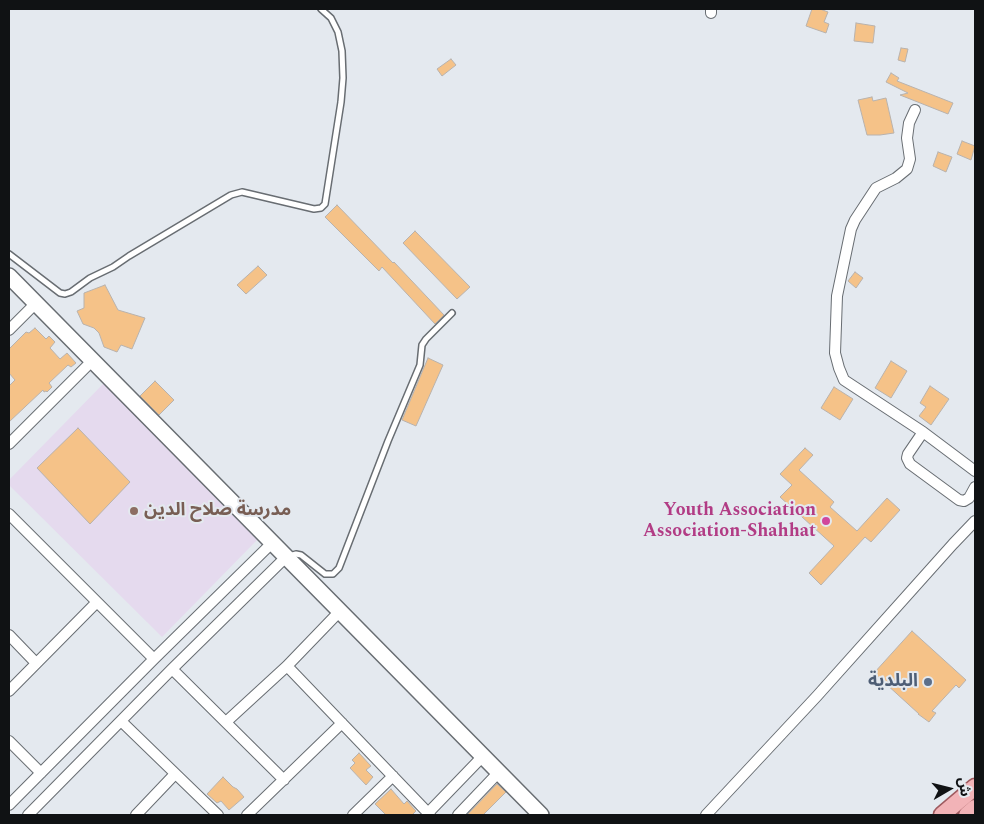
<!DOCTYPE html>
<html>
<head>
<meta charset="utf-8">
<style>
	body { margin:0 }
	#map { position:relative; width:984px; height:824px; overflow:hidden; background:#e4e9ef; font-family:Spectral,"Noto Sans Arabic",serif }
	canvas { display:block }
	.frame { position:absolute; inset:0; border:10px solid #101214; pointer-events:none }
	.north { position:absolute; left:924px; top:764px; width:50px; height:50px; -webkit-text-stroke:4px #e4e9ef; paint-order:stroke; rotate:82deg; font-size:14px; font-weight:700; line-height:20px; text-align:center; color:#101214 }
	.north::after { content:''; display:block; margin:auto; width:18px; height:22px; background:#101214; clip-path:polygon(50% 0,100% 100%,50% 72%,0 100%) }
</style>
</head>
<body>
<div id="map">
<canvas width="984" height="824"></canvas>
<div class="frame"></div>
<div class="north">ش</div>
</div>
<script>
const ctx = document.querySelector('canvas').getContext('2d');
ctx.lineJoin = 'round';
function paint(path, color) { ctx.fillStyle = color; ctx.fill(path, 'evenodd'); }
const toPath = rows => new Path2D(rows.map(r => 'M' + r).join(''));
function stroke(path, color, width, dash) { ctx.strokeStyle = color; ctx.lineWidth = width; ctx.lineCap = dash ? 'butt' : 'round'; ctx.setLineDash(dash || []); ctx.stroke(path); }
function write(font, color, halo, rows, align = 'center') {
  ctx.font = font + ' Spectral,"Noto Sans Arabic",serif'; ctx.lineWidth = 4; ctx.setLineDash([]); ctx.textBaseline = 'middle'; ctx.strokeStyle = halo; ctx.fillStyle = color; for (const [text, x, y, turn = 0] of rows) {
    ctx.save(); ctx.translate(x, y); ctx.rotate((+turn || 0) * Math.PI / 180); ctx.textAlign = isNaN(turn) ? turn : align; if (halo) ctx.strokeText(text, 0, 0); ctx.fillText(text, 0, 0); ctx.restore();
  }
}
paint(toPath([
	[104,383,259,538,162,637,9,485,9,480]
]), '#e5daee');
const building = toPath([
	[812,9,820,9,828,12,824,22,829,24,826,33,806,26,812,9],
	[856,23,875,26,873,43,854,41,856,23],
	[901,48,908,49,905,62,898,60,901,48],
	[451,59,456,65,442,76,437,69,451,59],
	[891,73,899,78,897,81,953,103,948,114,900,95,908,93,886,82,891,73],
	[872,97,873,101,886,98,894,133,880,135,867,135,858,100,872,97],
	[962,141,975,146,971,160,957,154,962,141],
	[938,152,952,157,946,172,933,166,938,152],
	[337,205,393,263,394,262,444,315,435,324,382,267,379,271,325,217,337,205],
	[415,231,470,287,457,299,403,243,415,231],
	[258,266,267,275,246,294,237,285,258,266],
	[855,272,863,278,856,288,848,281,855,272],
	[105,285,118,310,145,318,132,349,121,345,117,352,104,347,99,333,94,328,83,324,77,311,84,308,84,293,105,285],
	[35,328,46,339,49,336,55,342,50,348,60,359,67,353,76,363,71,367,68,365,49,383,52,387,47,392,46,391,44,392,43,390,9,422,9,386,15,380,9,373,9,349,26,332,29,333,35,328],
	[428,358,443,365,416,426,402,420,428,358],
	[891,361,907,371,891,398,875,388,891,361],
	[155,381,174,400,159,415,140,396,155,381],
	[930,386,949,399,931,425,919,416,926,407,920,403,930,386],
	[834,387,853,399,840,420,821,408,834,387],
	[78,428,130,482,90,524,37,468,78,428],
	[805,448,813,455,799,470,834,502,830,507,857,531,887,498,900,510,871,542,865,537,821,585,809,573,834,546,780,497,792,485,780,474,805,448],
	[912,631,966,680,959,688,956,685,932,711,936,713,929,722,918,714,919,714,874,673,912,631],
	[359,753,371,766,366,770,373,777,366,785,350,768,355,763,352,760,359,753],
	[223,777,233,787,237,789,244,797,229,810,221,801,217,803,207,794,223,777],
	[497,784,506,792,483,815,467,815,497,784],
	[391,789,404,804,407,801,416,811,412,815,386,815,375,804,391,789]
]);
paint(building, '#f5c288');
stroke(building, '#b8b2ad', 1);
const lane = toPath([
	[9,254,60,293,65,294,71,292,90,278,113,267,129,256,231,195,242,192,314,209,321,208,325,204,341,102,343,78,342,51,338,32,331,18,321,9],
	[289,556,296,554,301,555,325,574,333,574,339,568,388,441,420,365,422,345,426,339,452,313]
]);
const street = toPath([
	[711,9,711,13],
	[915,110,909,123,907,138,910,159,907,169,896,178,876,188,855,220,851,229,837,296,835,353,839,368,844,380,923,432,975,471],
	[9,330,36,303],
	[923,432,908,454,907,458,910,464,959,500,964,501,969,498,975,487],
	[9,444,92,361],
	[9,514,154,659],
	[9,635,36,663],
	[287,666,430,815],
	[172,669,284,780],
	[9,691,97,602],
	[121,721,218,815],
	[226,722,287,666,340,611],
	[9,741,41,773],
	[9,805,154,659,272,543],
	[428,813,483,756],
	[28,815,172,669,286,557],
	[136,815,175,774],
	[247,815,342,723],
	[353,815,393,776],
	[458,815,499,772],
	[706,815,817,696,953,544,975,521]
]);
const secondary = toPath([
	[9,276,541,815]
]);
const primary = toPath([
	[942,815,975,787],
	[967,815,975,808]
]);
stroke(lane, '#686d72', 8);
stroke(street, '#686d72', 12);
stroke(secondary, '#686d72', 18);
stroke(primary, '#9e5a5f', 19);
stroke(lane, '#fff', 5);
stroke(street, '#fff', 10);
stroke(secondary, '#fff', 15);
stroke(primary, '#f2b3b7', 16);
for (const [x, y, r, color] of [
	[134,511,5,"#8d6e63"],
	[826,521,5,"#d1479c"],
	[928,682,5,"#5c6f8a"]
]) { const dot = new Path2D(); dot.arc(x, y, r, 0, 2 * Math.PI); ctx.fillStyle = color; ctx.fill(dot); stroke(dot, '#e4e9ef', 2); }
write('bold 18px', '#785e54', '#e4e9ef', [
	["مدرسة صلاح الدين",144,511]
], 'left');
write('bold 18px', '#b23c85', '#e4e9ef', [
	["Youth Association",816,511],
	["Association-Shahhat",816,532]
], 'right');
write('bold 18px', '#4e5e75', '#e4e9ef', [
	["البلدية",918,682]
], 'right');
</script>
</body>
</html>
